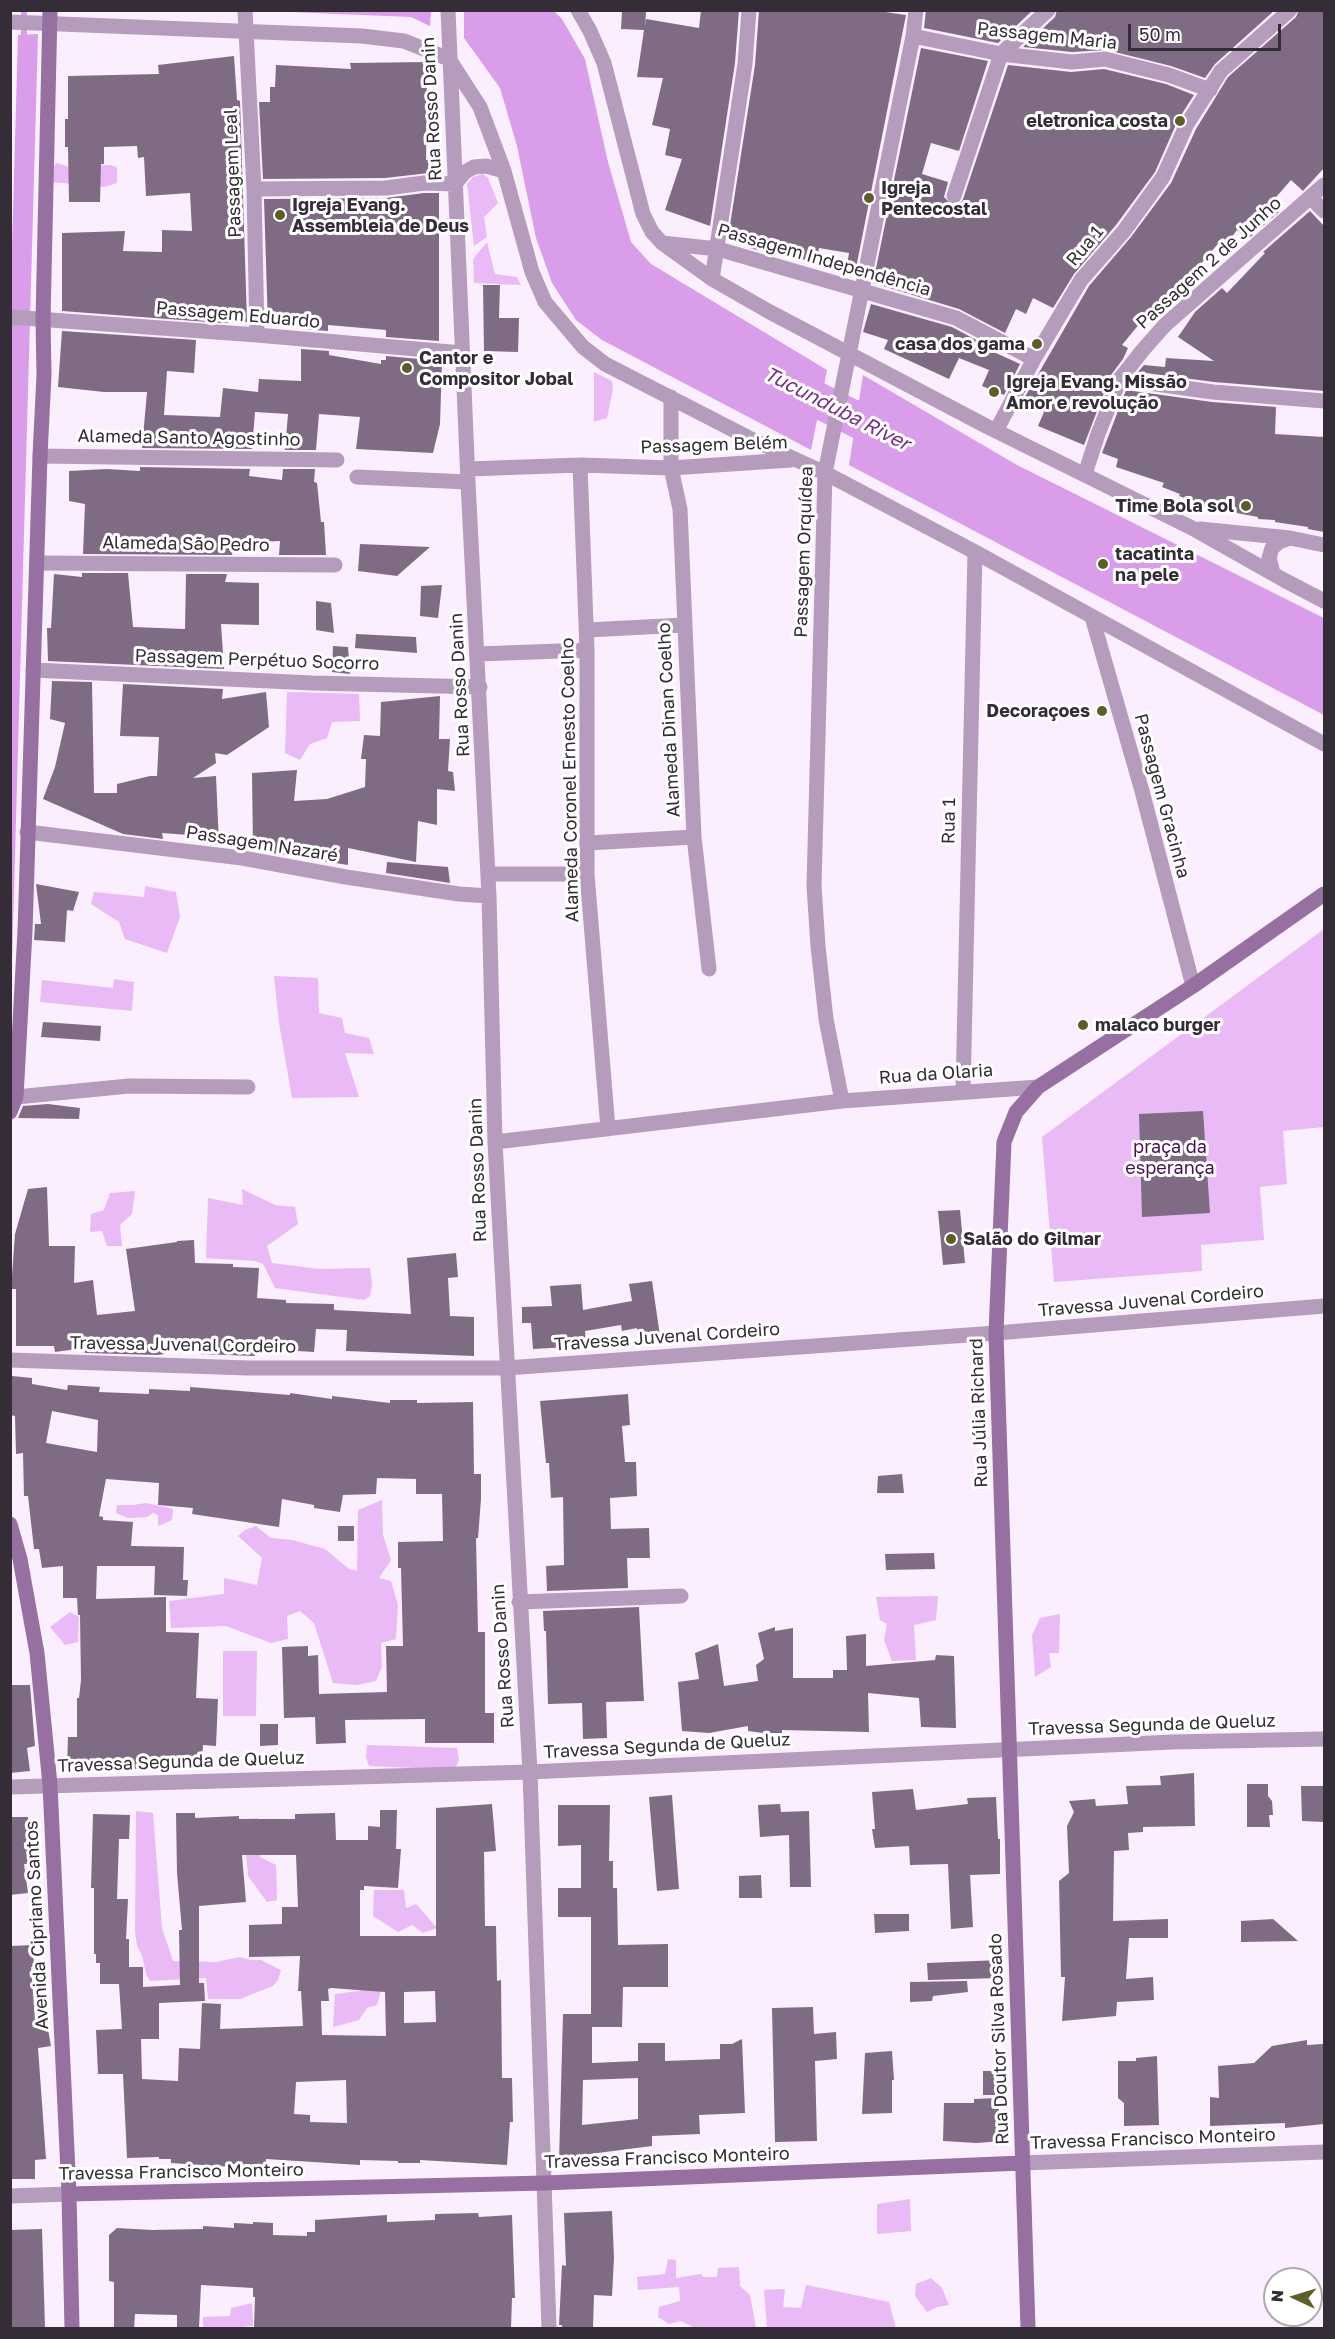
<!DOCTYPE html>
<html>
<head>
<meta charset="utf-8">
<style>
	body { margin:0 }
	#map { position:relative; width:1335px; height:2339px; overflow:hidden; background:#fbeefe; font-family:"Golos Text",sans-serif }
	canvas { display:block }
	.frame { position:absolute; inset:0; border:12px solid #342c37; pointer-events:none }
	.north { position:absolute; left:1263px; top:2267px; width:60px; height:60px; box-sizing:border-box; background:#fff; border:2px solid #aeabaf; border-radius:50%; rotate:274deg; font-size:16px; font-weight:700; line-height:24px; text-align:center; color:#342c37 }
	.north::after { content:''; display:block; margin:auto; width:21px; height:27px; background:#5d5d2a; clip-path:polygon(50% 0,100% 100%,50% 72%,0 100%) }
	.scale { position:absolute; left:1128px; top:24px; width:153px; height:27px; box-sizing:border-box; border:3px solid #342c37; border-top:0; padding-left:8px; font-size:18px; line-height:21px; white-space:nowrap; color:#342c37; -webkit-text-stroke:4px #fff; paint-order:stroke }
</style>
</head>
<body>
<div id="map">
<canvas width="1335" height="2339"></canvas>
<div class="frame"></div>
<div class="north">N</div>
<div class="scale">50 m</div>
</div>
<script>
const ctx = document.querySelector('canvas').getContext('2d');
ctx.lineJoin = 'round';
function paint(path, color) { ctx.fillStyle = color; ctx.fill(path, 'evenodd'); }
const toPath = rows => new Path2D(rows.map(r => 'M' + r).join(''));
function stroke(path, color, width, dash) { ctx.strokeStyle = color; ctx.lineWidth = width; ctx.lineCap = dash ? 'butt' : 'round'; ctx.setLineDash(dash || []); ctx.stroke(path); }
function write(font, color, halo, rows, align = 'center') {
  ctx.font = font + ' "Golos Text",sans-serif'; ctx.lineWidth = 6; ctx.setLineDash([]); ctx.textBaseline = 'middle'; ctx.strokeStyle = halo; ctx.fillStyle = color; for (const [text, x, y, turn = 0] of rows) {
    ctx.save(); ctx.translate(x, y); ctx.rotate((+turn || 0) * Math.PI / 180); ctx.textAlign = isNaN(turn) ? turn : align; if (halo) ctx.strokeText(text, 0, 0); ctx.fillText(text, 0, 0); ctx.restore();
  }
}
paint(toPath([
	[56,163,70,167,110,165,117,167,117,183,104,187,52,182,52,171],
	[483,174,488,178,498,203,484,217,487,237,474,246,467,184,473,177],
	[487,242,495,274,517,277,521,285,474,283,473,259],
	[594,372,612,381,613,389,607,418,594,422],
	[287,692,359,694,360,721,332,722,327,738,310,744,300,760,285,753],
	[145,886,176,892,180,917,167,953,125,939,119,922,91,904,94,892,144,897],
	[1324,929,1324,1127,1283,1131,1287,1184,1260,1187,1264,1240,1201,1245,1202,1271,1054,1282,1042,1137],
	[274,976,318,978,319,1013,342,1018,345,1033,369,1038,374,1054,345,1053,359,1097,292,1098,279,1023],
	[114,979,134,982,132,1011,40,1002,42,980,113,988],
	[242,1189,275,1205,295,1207,298,1224,267,1246,272,1263,319,1269,370,1268,372,1284,370,1296,364,1300,275,1288,263,1264,255,1261,206,1258,208,1198,243,1205],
	[135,1191,132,1214,120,1225,122,1246,107,1246,102,1231,90,1232,91,1214,104,1210,110,1193],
	[382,1500,383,1535,391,1560,379,1578,391,1581,398,1605,396,1639,381,1643,382,1667,376,1681,357,1685,333,1683,314,1623,300,1611,287,1616,288,1639,271,1643,226,1626,171,1628,169,1601,224,1594,224,1578,257,1585,262,1558,238,1536,245,1530,256,1526,271,1538,292,1540,325,1549,349,1569,357,1571,358,1510],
	[146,1503,173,1509,172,1520,158,1526,158,1515,153,1513,147,1517,128,1518,116,1513,117,1505,133,1505],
	[938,1596,936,1620,914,1625,916,1660,892,1661,884,1640,887,1624,880,1620,876,1597],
	[70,1612,79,1617,78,1642,65,1645,50,1627],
	[1060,1614,1059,1653,1049,1653,1051,1667,1035,1677,1032,1635,1040,1618],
	[223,1651,257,1651,256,1716,223,1716],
	[367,1745,457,1748,459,1760,455,1770,369,1766,366,1757],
	[136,1811,153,1813,162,1928,173,1961,216,1962,240,1957,250,1960,261,1960,281,1970,278,1980,273,1986,240,1999,208,1999,206,1978,150,1981,146,1974,142,1955,137,1946,135,1932],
	[258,1818,260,1857,276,1865,277,1900,267,1902,248,1876,243,1819],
	[374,1890,404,1890,406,1908,416,1904,437,1928,423,1933,412,1925,398,1932,373,1916],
	[361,1981,382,1987,377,2005,367,2008,359,2020,333,2027,335,1994,359,1991],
	[910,2199,911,2231,877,2234,877,2204],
	[668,2259,676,2260,676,2278,701,2274,703,2277,717,2277,718,2268,739,2267,740,2286,750,2295,756,2328,695,2328,681,2321,669,2324,658,2317,659,2307,680,2301,679,2287,638,2290,637,2277,665,2274],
	[931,2278,942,2288,949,2305,937,2307,927,2312,915,2296,916,2284],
	[806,2285,889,2302,896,2328,767,2328,764,2290,785,2289,783,2307,801,2308],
	[252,2303,253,2326,227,2328,203,2328,203,2317,230,2316,231,2308]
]), '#e9baf6');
paint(toPath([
	[266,11,431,11,430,26,411,17],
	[464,11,554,11,562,19,585,59,608,162,631,242,651,264,827,370,811,450,602,340,576,320,552,283,536,238,517,146,500,88,464,38],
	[38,34,11,998,11,282,18,35],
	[863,375,1017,465,1324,618,1324,715,849,465]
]), '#da9dea');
stroke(toPath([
	[24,10,24,43]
]), '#da9dea', 6);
stroke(toPath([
	[776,379,901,442]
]), '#da9dea', 36);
paint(toPath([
	[701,10,739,10,735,63,710,226,665,210,682,159,665,155,670,129,652,125,663,78,637,77,644,30,621,29,622,11,646,12,645,28,646,19,699,28],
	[759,10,872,10,906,15,855,273,846,271,849,253,819,248,816,262,757,250,749,248,750,242,728,238,755,65],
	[926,10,1033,10,998,43,924,28],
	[1057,10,1275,10,1215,64,1205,78,1171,66,1107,50,1072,52,1023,47,1055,17],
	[1299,10,1324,10,1324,168,1303,191,1291,180,1270,204,1279,212,1248,239,1237,230,1228,242,1223,238,1161,310,1159,309,1149,320,1145,317,1122,345,1128,348,1123,359,1111,375,1084,445,1038,426,1044,412,1022,402,1089,286,1131,237,1171,183,1196,129,1228,77,1296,17],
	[921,48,988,61,959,151,931,143,922,174,948,182,944,197,952,205,960,204,963,199,1008,65,1071,72,1104,69,1166,84,1194,95,1178,120,1155,172,1116,225,1074,274,1053,308,1033,298,1026,314,1016,309,1005,333,959,309,873,283],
	[234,56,237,100,240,101,247,322,221,323,62,311,62,233,125,231,123,251,162,252,162,230,192,231,190,193,146,196,144,157,138,158,137,146,104,147,104,164,101,164,100,202,69,202,68,147,65,147,65,119,68,119,68,76,159,74,158,65],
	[427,62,426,160,429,160,429,173,385,178,263,179,259,102,270,102,270,87,275,87,276,65,351,69,350,63],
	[424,193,439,193,439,341,386,337,386,330,328,325,328,331,301,329,301,326,268,326,264,199,386,198],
	[1310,211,1324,226,1324,391,1214,382,1138,372,1144,365,1165,367,1166,358,1214,361,1178,337,1195,312,1222,288,1227,293,1265,253,1263,252],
	[483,285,500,285,499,318,519,318,518,352,484,351],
	[871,304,952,327,997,351,996,353,1020,364,1004,395,982,386,989,370,959,358,949,379,884,349,888,340,863,332],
	[62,331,196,340,194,373,167,371,164,415,220,417,223,388,258,392,259,379,301,381,301,349,329,351,329,355,381,364,381,360,386,360,386,356,442,361,440,424,433,453,356,449,360,417,319,414,316,450,285,450,288,414,255,412,252,449,142,448,147,392,104,392,58,387],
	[1126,390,1212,402,1276,407,1275,434,1324,437,1324,532,1308,529,1308,527,1275,522,1275,520,1258,519,1258,517,1194,505,1196,502,1179,496,1180,494,1162,487,1164,483,1116,467,1118,459,1102,453],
	[140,467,250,469,249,476,282,480,283,469,315,469,314,482,317,483,321,522,324,522,326,555,279,555,280,541,235,543,232,555,83,554,85,504,69,501,69,471,107,469,140,471],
	[360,544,430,547,397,576,358,571],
	[82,573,128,573,133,627,185,629,186,574,227,574,225,582,259,583,259,625,221,624,224,669,48,661,47,628,51,628,54,574,82,577],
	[442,585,438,618,420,616,421,586],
	[316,601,331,603,334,633,316,630],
	[356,634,416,637,417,653,355,648],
	[333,646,348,647,350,674,332,672],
	[52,681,92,682,94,793,117,793,117,784,150,776,157,776,159,737,120,736,123,684,223,689,222,699,266,692,269,727,227,755,215,753,216,763,193,778,216,776,219,845,202,843,202,836,162,833,163,839,123,834,43,799,55,767,65,723,50,719],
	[440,696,439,739,450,739,448,771,453,772,455,791,437,789,437,825,418,821,416,862,348,848,348,865,253,850,252,773,297,770,294,801,327,799,365,787,366,759,361,759,364,735,380,736,381,702],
	[387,862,448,867,450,883,386,873],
	[36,884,79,892,73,911,67,910,65,942,34,940,35,924,41,924],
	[43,1022,101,1026,100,1041,41,1037],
	[48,1104,80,1108,79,1119,18,1118,23,1106],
	[1203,1111,1210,1213,1142,1217,1139,1114],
	[47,1187,49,1246,75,1246,74,1283,93,1280,97,1315,135,1311,126,1249,177,1242,177,1241,194,1240,195,1263,233,1264,233,1267,259,1268,257,1298,286,1300,286,1303,334,1304,334,1310,411,1314,407,1258,456,1253,458,1277,448,1278,450,1316,474,1317,474,1356,346,1351,347,1330,316,1329,314,1352,282,1350,282,1353,255,1351,255,1356,199,1354,200,1347,163,1349,164,1354,158,1355,85,1353,84,1348,55,1352,54,1346,16,1346,16,1289,11,1289,15,1234,28,1189],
	[960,1210,965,1263,943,1265,938,1211],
	[652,1281,660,1336,639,1339,637,1328,622,1331,621,1325,585,1331,586,1346,533,1349,531,1323,522,1323,522,1307,552,1306,550,1286,581,1284,583,1310,632,1301,629,1284],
	[12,1376,32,1378,32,1384,67,1390,68,1385,100,1387,99,1392,149,1394,149,1389,190,1391,190,1387,290,1395,290,1393,332,1399,332,1396,390,1403,390,1400,417,1400,417,1403,473,1402,474,1474,481,1474,481,1499,478,1538,476,1538,478,1632,485,1632,485,1713,494,1713,494,1743,425,1743,425,1719,345,1720,346,1743,316,1744,315,1717,284,1718,282,1647,308,1646,308,1656,318,1655,319,1694,387,1692,386,1646,403,1646,401,1568,398,1568,398,1542,443,1541,442,1494,416,1494,416,1479,377,1478,376,1494,343,1495,340,1512,314,1508,314,1505,282,1499,279,1527,192,1514,193,1508,158,1505,159,1483,106,1479,99,1516,103,1517,103,1520,133,1522,131,1546,184,1547,183,1580,188,1580,187,1596,154,1595,155,1566,97,1566,96,1599,166,1597,166,1632,199,1633,196,1698,218,1699,216,1746,203,1745,202,1762,184,1761,184,1766,154,1764,154,1769,67,1768,68,1737,77,1737,77,1698,79,1698,81,1680,80,1615,78,1615,77,1598,63,1598,63,1566,42,1568,39,1549,34,1549,28,1496,24,1496,23,1453,16,1454,15,1416,10,1415],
	[52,1411,98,1420,97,1452,46,1443],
	[628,1394,630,1425,622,1426,625,1462,636,1462,637,1496,610,1498,611,1529,649,1528,650,1558,627,1558,628,1588,547,1591,546,1566,564,1565,563,1497,551,1498,549,1463,546,1463,540,1401],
	[902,1474,904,1493,877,1493,878,1476],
	[338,1526,354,1526,354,1541,338,1541],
	[934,1553,935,1569,886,1570,885,1554],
	[639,1607,644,1701,606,1702,607,1738,583,1739,582,1703,548,1704,546,1631,544,1631,543,1611],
	[775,1627,775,1631,793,1628,793,1678,833,1678,833,1670,847,1670,846,1636,866,1634,866,1666,935,1660,936,1655,954,1656,956,1728,921,1727,919,1698,868,1693,869,1732,782,1730,782,1733,763,1733,748,1731,748,1726,709,1733,682,1731,678,1682,699,1679,695,1653,718,1644,724,1686,758,1681,756,1665,764,1659,758,1633],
	[10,1685,30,1685,35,1746,27,1748,30,1771,10,1773],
	[260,1724,278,1724,278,1745,260,1746],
	[1194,1773,1195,1826,1143,1827,1143,1832,1128,1833,1129,1850,1114,1851,1113,1921,1168,1919,1168,1938,1129,1938,1126,1979,1153,1977,1154,2000,1117,2002,1116,2016,1062,2021,1065,1977,1061,1977,1059,1881,1069,1873,1067,1826,1074,1812,1069,1801,1095,1799,1096,1806,1128,1804,1126,1786,1161,1785,1160,1776],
	[1247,1784,1268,1784,1268,1796,1272,1801,1273,1815,1269,1815,1270,1827,1247,1827],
	[1301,1786,1324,1786,1324,1822,1302,1821],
	[913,1789,916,1810,968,1804,967,1798,996,1797,998,1839,1000,1839,1000,1874,970,1875,973,1927,951,1929,948,1864,910,1865,909,1846,875,1848,872,1829,875,1829,872,1792],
	[672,1795,679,1889,657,1891,649,1797],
	[492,1804,496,1851,484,1852,485,1926,496,1926,497,1981,501,1980,502,2078,512,2078,513,2122,510,2122,507,2165,420,2160,420,2163,398,2163,398,2161,360,2160,360,2165,266,2159,266,2165,232,2164,232,2167,171,2163,171,2159,159,2159,159,2157,127,2158,123,2074,98,2074,96,2030,122,2029,119,1984,100,1984,100,1963,96,1963,96,1954,94,1954,94,1888,91,1888,93,1814,130,1815,129,1839,119,1839,117,1899,128,1899,126,1939,129,1939,129,1967,143,1967,143,1987,180,1985,179,1930,182,1930,177,1873,176,1813,195,1813,195,1818,239,1816,239,1819,295,1819,295,1814,335,1813,336,1840,368,1840,368,1826,380,1827,380,1810,397,1810,396,1849,401,1849,398,1888,364,1886,364,1890,360,1890,360,1936,436,1936,436,1808],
	[242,1855,296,1855,298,1907,282,1907,282,1924,249,1925,249,1957,300,1956,298,1991,301,1991,303,2026,220,2029,221,2004,202,2003,200,2049,179,2048,178,2081,142,2079,141,2039,159,2039,159,2003,205,2001,204,1983,199,1983,199,1906,246,1902],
	[331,1988,385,1992,386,2036,322,2035,321,2001,329,2001,328,1989],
	[435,1991,436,2022,404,2023,404,1992],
	[346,2080,347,2123,310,2122,310,2115,294,2114,296,2082],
	[780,1804,781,1812,809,1811,811,1887,790,1887,789,1835,760,1837,758,1805],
	[558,1805,610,1805,609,1861,613,1861,613,1888,617,1888,618,1945,668,1944,668,1987,623,1987,622,2027,592,2027,592,2063,638,2061,638,2043,665,2043,665,2061,720,2059,720,2044,732,2044,742,2039,745,2113,699,2115,700,2134,652,2136,652,2146,582,2155,582,2162,559,2161,563,2014,591,2014,591,1917,558,1917,558,1888,581,1888,581,1845,558,1846],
	[638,2078,638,2119,582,2125,583,2080],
	[10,1817,28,1817,30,1864,24,1864,28,1893,10,1895],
	[761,1875,762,1898,739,1898,739,1876],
	[874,1914,909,1914,909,1931,875,1933],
	[1273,1919,1298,1941,1241,1942,1241,1921],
	[33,1945,34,1967,31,1967,35,2020,46,2018,51,2046,38,2048,46,2159,35,2160,35,2179,10,2179,10,1946],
	[1000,1960,1000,1978,928,1980,927,1963],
	[967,1981,968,1992,933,1996,932,2001,910,2002,910,1982],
	[813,2007,814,2034,836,2032,837,2059,815,2061,817,2141,775,2142,772,2008],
	[1307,2040,1307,2045,1323,2044,1324,2124,1285,2128,1285,2123,1210,2126,1210,2097,1219,2098,1218,2066,1254,2063,1272,2046],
	[892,2051,894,2080,892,2080,892,2113,862,2114,865,2053],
	[1157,2056,1159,2125,1124,2126,1124,2103,1118,2098,1118,2061,1136,2061,1136,2058],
	[983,2071,1006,2071,1006,2095,983,2095],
	[998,2098,1001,2141,977,2143,943,2141,944,2103,974,2103,974,2099],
	[612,2211,614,2258,612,2296,594,2295,593,2328,562,2328,562,2325,559,2325,562,2265,566,2266,564,2213],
	[478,2213,479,2217,512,2215,515,2298,512,2298,511,2328,254,2327,255,2297,253,2297,253,2288,201,2285,199,2328,177,2328,177,2315,135,2314,134,2328,114,2328,114,2282,109,2281,109,2235,117,2228,152,2230,203,2229,203,2226,234,2228,234,2223,253,2224,253,2222,273,2223,273,2235,307,2236,307,2232,315,2232,315,2220,387,2215,387,2222,435,2220,435,2214],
	[42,2229,45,2328,10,2328,10,2230]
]), '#7f6c84');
stroke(toPath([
	[245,10,254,189,257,335],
	[448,10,468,482,489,896,495,1142,530,1772,549,2328],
	[578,10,590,31,604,63,643,214,652,232,662,243,712,279,768,311,986,426,1192,528,1284,580,1324,601],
	[10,22,362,36,404,41,449,59,480,107,504,171,532,272,545,302,583,347,605,364,749,438,825,473,975,552,1324,744],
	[913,36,1001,54,1072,62,1105,59,1169,75,1210,90],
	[254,189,386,188,424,183,455,184,465,172,474,167,486,166,504,171],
	[954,196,1001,54,1048,10],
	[1311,198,1324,211],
	[662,243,718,249,956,318,1034,359],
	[712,279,745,64,749,10],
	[10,317,257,335,462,353],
	[1120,379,1213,392,1324,401],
	[671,397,671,468,680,509,694,837,709,969],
	[996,431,1034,359,1081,280,1124,231,1163,177,1187,124,1221,71,1290,10],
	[40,456,337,460],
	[580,465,587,650,587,874,608,1129],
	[468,469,580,465,671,468,791,460],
	[1085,474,1098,434,1120,379,1142,351,1165,325,1324,185],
	[357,477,468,482],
	[1200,529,1290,538,1324,545],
	[37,563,335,565],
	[1273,573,1269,558,1272,548,1279,542,1290,538],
	[1092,617,1142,791,1193,986],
	[587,630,684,625],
	[478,654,587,650],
	[33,670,313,683,480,687],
	[27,832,242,858,346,877,459,894,489,896],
	[588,843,694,837],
	[488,874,587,874],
	[963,1092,975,552],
	[16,1097,129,1086,248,1087],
	[842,1101,826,1019,818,946,814,886,825,473,913,36,916,10],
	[495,1142,842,1101,1038,1087],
	[10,1360,248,1368,506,1368,996,1333,1324,1306],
	[519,1602,681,1596],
	[10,1787,530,1772,1173,1742,1324,1739],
	[1022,2163,1324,2152],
	[10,2196,69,2194]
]), '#b59bbc', 15);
stroke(toPath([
	[10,1112,16,1097,25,931,40,456,44,375,43,319,50,10],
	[10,1524,20,1559,37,1653,50,1785,69,2194,72,2328],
	[69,2194,545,2183,1022,2163],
	[1028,2328,996,1333,1004,1142,1016,1112,1038,1087,1193,986,1324,894]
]), '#9670a1', 15);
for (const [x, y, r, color] of [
	[1180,121,6,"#5d5d2a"],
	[869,198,6,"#5d5d2a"],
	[280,215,6,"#5d5d2a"],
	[1037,344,6,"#5d5d2a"],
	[407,368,6,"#5d5d2a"],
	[994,392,6,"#5d5d2a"],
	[1246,506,6,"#5d5d2a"],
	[1103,564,6,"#5d5d2a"],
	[1102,711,6,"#5d5d2a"],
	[1083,1025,6,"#5d5d2a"],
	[951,1239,6,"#5d5d2a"]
]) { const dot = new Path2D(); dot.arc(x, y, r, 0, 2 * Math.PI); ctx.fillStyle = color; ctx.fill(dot); stroke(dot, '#fff', 2); }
write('18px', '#342c37', '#fff', [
	["Passagem Maria",1047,36,6],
	["Rua Rosso Danin",432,109,-93],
	["Passagem Leal",233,173,-92],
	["Rua 1",1085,246,-50],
	["Passagem Independência",824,260,16],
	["Passagem 2 de Junho",1209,263,-42],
	["Passagem Eduardo",238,315,5],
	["Alameda Santo Agostinho",189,438,1],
	["Passagem Belém",714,445,-2],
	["Alameda São Pedro",186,544,1],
	["Passagem Orquídea",804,552,-88],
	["Passagem Perpétuo Socorro",257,660,2],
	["Rua Rosso Danin",460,685,-93],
	["Alameda Dinan Coelho",669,720,-93],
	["Alameda Coronel Ernesto Coelho",570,780,-91],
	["Passagem Gracinha",1162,796,75],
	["Rua 1",949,821,-89],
	["Passagem Nazaré",262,844,9],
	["Rua da Olaria",936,1074,-4],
	["Rua Rosso Danin",478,1170,-92],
	["Travessa Juvenal Cordeiro",1151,1301,-5],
	["Travessa Juvenal Cordeiro",667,1337,-4],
	["Travessa Juvenal Cordeiro",183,1345,1],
	["Rua Júlia Richard",979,1413,-92],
	["Rua Rosso Danin",503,1656,-94],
	["Travessa Segunda de Queluz",1152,1725,-2],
	["Travessa Segunda de Queluz",667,1746,-3],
	["Travessa Segunda de Queluz",181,1762,-2],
	["Avenida Cipriano Santos",37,1925,-93],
	["Rua Doutor Silva Rosado",999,2039,-92],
	["Travessa Francisco Monteiro",1153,2139,-2],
	["Travessa Francisco Monteiro",667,2158,-2],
	["Travessa Francisco Monteiro",181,2172,-1]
]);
write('bold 18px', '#342c37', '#fff', [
	["eletronica costa",1168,121,"right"],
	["Igreja",881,188],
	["Pentecostal",881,209],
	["Igreja Evang.",292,205],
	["Assembleia de Deus",292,226],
	["casa dos gama",1025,344,"right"],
	["Cantor e",419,358],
	["Compositor Jobal",419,379],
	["Igreja Evang. Missão",1006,382],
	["Amor e revolução",1006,403],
	["Time Bola sol",1234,506,"right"],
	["tacatinta",1115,554],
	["na pele",1115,575],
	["Decoraçoes",1090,711,"right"],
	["malaco burger",1095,1025],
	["Salão do Gilmar",963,1239]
], 'left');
write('18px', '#470f54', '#fff', [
	["praça da",1170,1147],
	["esperança",1170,1168]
]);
write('italic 20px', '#773089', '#fff', [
	["Tucunduba River",837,409,27]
]);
</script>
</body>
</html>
